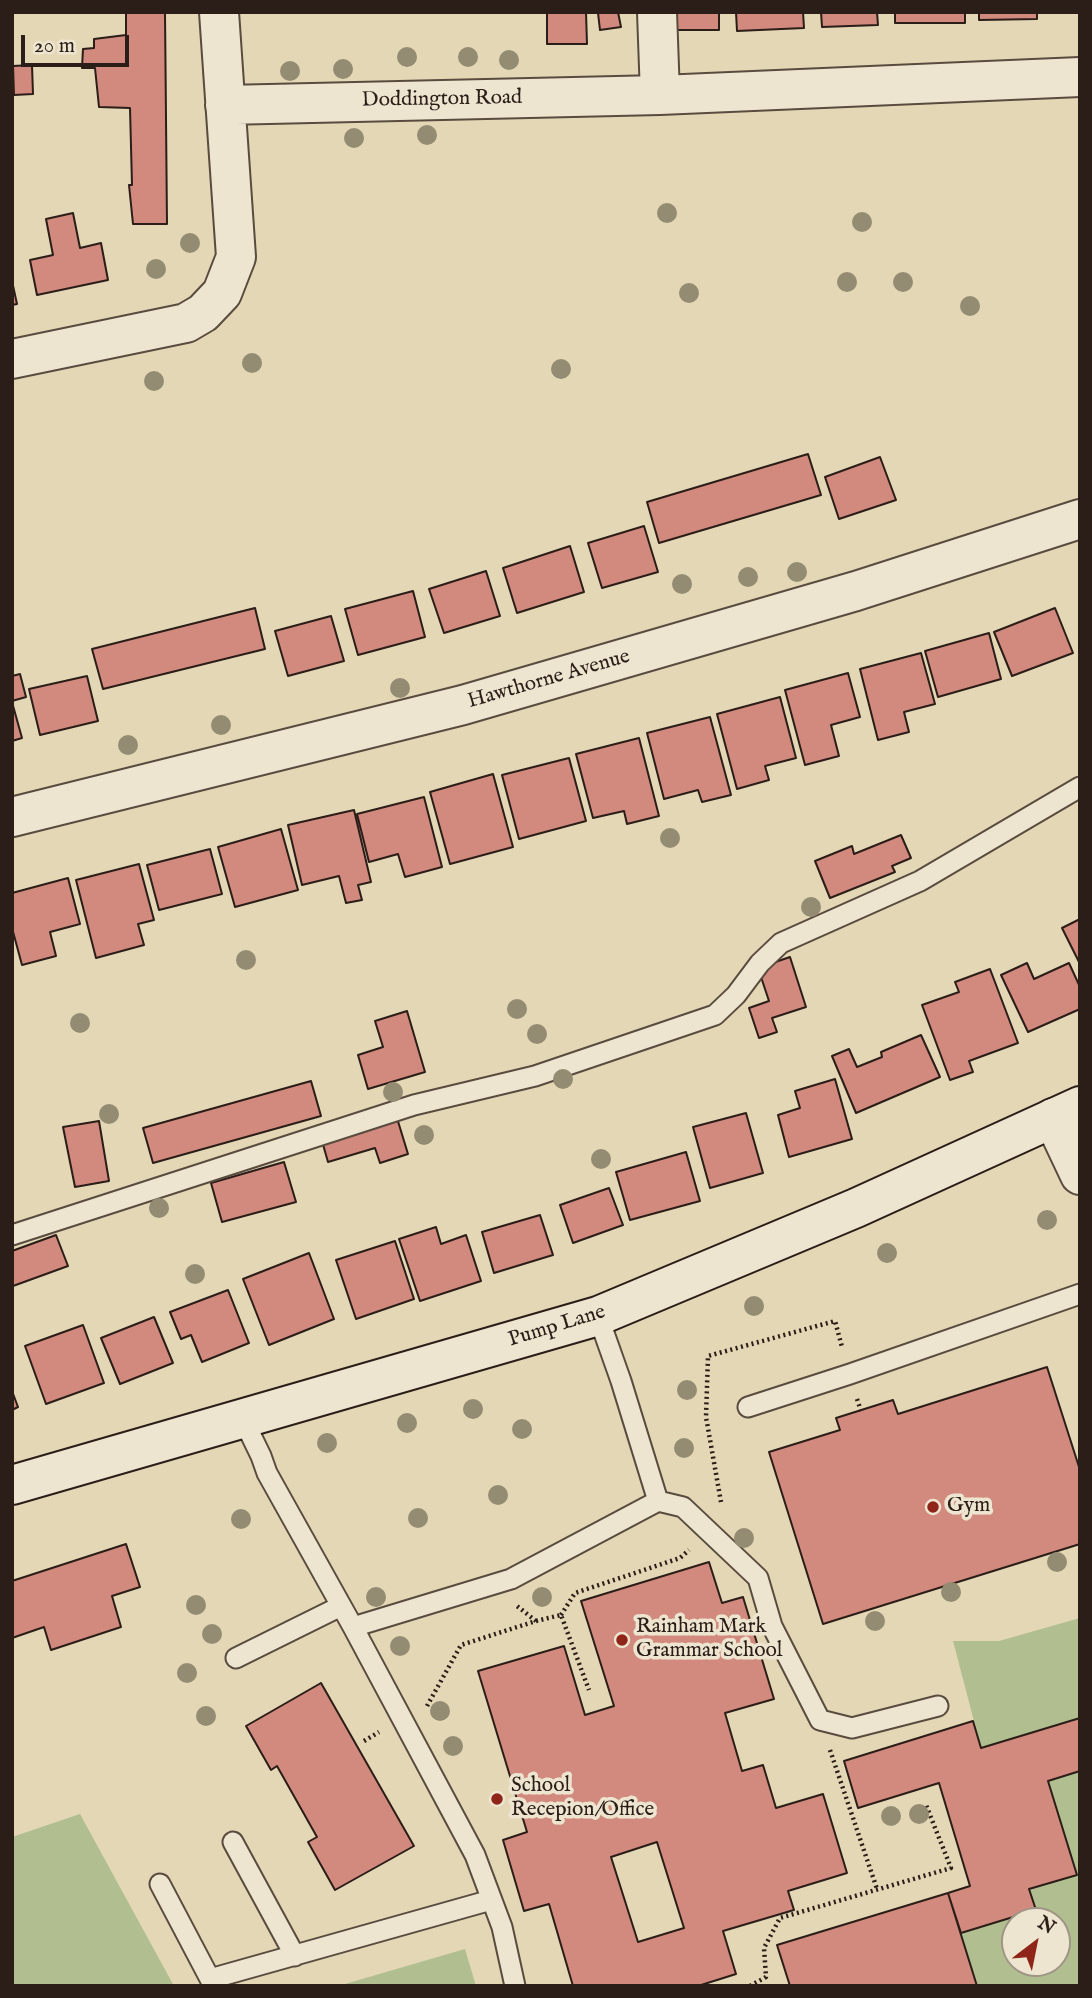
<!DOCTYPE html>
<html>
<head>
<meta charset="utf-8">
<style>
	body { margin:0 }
	#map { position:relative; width:1092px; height:1998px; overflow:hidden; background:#e4d7b6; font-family:"IM FELL English",serif }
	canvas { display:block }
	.frame { position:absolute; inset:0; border:14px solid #2b1d17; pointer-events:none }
	.north { position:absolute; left:1001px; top:1907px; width:70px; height:70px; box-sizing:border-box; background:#ede5d0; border:2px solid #9f9586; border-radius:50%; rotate:32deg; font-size:19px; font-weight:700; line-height:28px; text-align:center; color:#2b1d17 }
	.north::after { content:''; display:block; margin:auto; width:24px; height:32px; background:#8f2418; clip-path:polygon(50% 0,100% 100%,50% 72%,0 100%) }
	.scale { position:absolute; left:21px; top:35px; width:108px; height:32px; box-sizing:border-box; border:4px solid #2b1d17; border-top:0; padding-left:9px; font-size:21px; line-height:24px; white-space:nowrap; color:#2b1d17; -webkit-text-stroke:5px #ede5d0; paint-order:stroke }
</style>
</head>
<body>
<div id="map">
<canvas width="1092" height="1998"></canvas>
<div class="frame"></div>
<div class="north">N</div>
<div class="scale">20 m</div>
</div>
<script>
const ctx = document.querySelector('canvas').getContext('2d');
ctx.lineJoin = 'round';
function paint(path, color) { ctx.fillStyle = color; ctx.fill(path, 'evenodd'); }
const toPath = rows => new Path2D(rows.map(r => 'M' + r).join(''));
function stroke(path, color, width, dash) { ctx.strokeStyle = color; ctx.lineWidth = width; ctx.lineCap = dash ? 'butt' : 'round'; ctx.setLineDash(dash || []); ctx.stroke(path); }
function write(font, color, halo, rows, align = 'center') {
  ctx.font = font + ' "IM FELL English",serif'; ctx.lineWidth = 7; ctx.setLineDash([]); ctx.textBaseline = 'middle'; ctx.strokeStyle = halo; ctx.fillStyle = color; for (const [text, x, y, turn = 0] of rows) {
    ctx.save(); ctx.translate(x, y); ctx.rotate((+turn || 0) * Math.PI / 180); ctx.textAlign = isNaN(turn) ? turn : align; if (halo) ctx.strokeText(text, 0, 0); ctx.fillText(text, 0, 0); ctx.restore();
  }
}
paint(toPath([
	[1080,1618,1080,1718,981,1748,953,1641,999,1641],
	[1080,1771,1080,1986,977,1986,961,1933,1035,1910,1029,1889,1077,1875,1048,1781],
	[1015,1921,1057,1921,1057,1963,1015,1963],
	[80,1814,174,1986,12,1986,12,1837],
	[465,1949,476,1986,338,1986]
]), '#b1bf90');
const building = toPath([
	[126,12,165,12,167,224,133,224,129,185,132,185,130,108,99,107,95,68,82,68,83,49,94,48,94,39,126,35,126,12],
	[547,12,586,12,587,44,547,44,547,12],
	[618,12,621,27,600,30,598,13,618,12],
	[667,12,719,12,719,30,667,30,667,12],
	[736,12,803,12,804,28,737,31,736,12],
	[821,12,877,12,878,25,822,27,821,12],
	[895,12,965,12,965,23,895,23,895,12],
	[979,12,1037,12,1037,19,979,20,979,12],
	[32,65,33,94,14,95,13,66,32,65],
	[73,213,80,248,101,243,108,280,37,295,30,260,53,255,46,219,73,213],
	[12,281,17,304,12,305,12,281],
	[808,454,821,495,659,543,647,502,808,454],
	[880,457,896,500,839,519,825,477,880,457],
	[644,526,658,572,602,588,588,543,644,526],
	[570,546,584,592,517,613,503,568,570,546],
	[486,571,500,616,444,633,429,589,486,571],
	[413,591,425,637,358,655,345,609,413,591],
	[255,608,265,649,103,689,92,649,255,608],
	[1055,608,1073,653,1012,676,994,632,1055,608],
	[331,616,344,661,288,676,275,631,331,616],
	[989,633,1001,679,938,697,925,651,989,633],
	[921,653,935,704,904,712,909,732,878,740,860,669,921,653],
	[848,673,860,717,831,725,839,756,805,765,785,690,848,673],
	[20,674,26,697,12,701,12,676,20,674],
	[87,676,98,721,40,735,29,689,87,676],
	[780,697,796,758,765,766,769,780,737,789,717,714,780,697],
	[12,702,22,738,12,741,12,702],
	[710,717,731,795,702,802,698,790,664,799,647,733,710,717],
	[639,738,659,816,627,824,624,811,593,818,576,754,639,738],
	[569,758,586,821,519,839,502,775,569,758],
	[493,774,513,847,450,864,430,792,493,774],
	[424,797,442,867,405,877,398,854,369,862,357,814,424,797],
	[354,810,371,882,358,885,362,900,346,903,339,876,302,885,288,825,354,810],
	[281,829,298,890,235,907,218,847,281,829],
	[901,835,911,858,892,866,895,872,830,898,815,861,852,846,854,854,901,835],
	[210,849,222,894,159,910,147,865,210,849],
	[139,864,154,920,138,924,144,945,96,958,76,880,139,864],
	[68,878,80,924,50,932,56,956,22,965,12,928,12,893,68,878],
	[1080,919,1080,964,1062,928,1080,919],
	[790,957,806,1007,772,1018,777,1032,759,1038,749,1008,769,1001,758,968,790,957],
	[1027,963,1034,979,1069,963,1080,987,1080,1009,1028,1032,1001,975,1027,963],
	[990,969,1018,1043,969,1061,973,1072,950,1080,922,1005,959,992,955,982,990,969],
	[407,1011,425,1072,368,1089,358,1055,383,1047,375,1021,407,1011],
	[921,1035,940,1077,856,1113,832,1056,849,1049,857,1067,882,1057,881,1052,921,1035],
	[835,1079,852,1139,789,1157,778,1115,800,1108,795,1091,835,1079],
	[311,1081,321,1116,153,1163,143,1128,311,1081],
	[746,1113,763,1173,710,1188,693,1127,746,1113],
	[397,1118,408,1154,380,1163,375,1148,328,1162,322,1141,397,1118],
	[99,1121,109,1181,75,1187,63,1127,99,1121],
	[686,1152,700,1201,630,1220,616,1172,686,1152],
	[284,1162,296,1202,222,1222,211,1183,284,1162],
	[609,1188,623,1225,573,1243,560,1205,609,1188],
	[540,1215,553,1255,494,1273,482,1232,540,1215],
	[436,1227,441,1244,466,1235,481,1281,420,1301,399,1239,436,1227],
	[56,1235,68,1266,13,1286,12,1251,56,1235],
	[395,1241,414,1299,356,1319,336,1260,395,1241],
	[309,1253,334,1319,269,1345,243,1279,309,1253],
	[228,1290,249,1343,202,1362,191,1335,181,1339,170,1312,228,1290],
	[154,1317,173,1363,120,1384,101,1338,154,1317],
	[83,1325,104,1383,46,1404,25,1346,83,1325],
	[1047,1367,1080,1470,1080,1544,823,1624,769,1452,840,1430,836,1418,893,1400,898,1414,1047,1367],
	[12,1391,18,1407,12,1410,12,1391],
	[126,1544,140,1587,112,1596,121,1627,51,1650,44,1627,12,1638,12,1581,126,1544],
	[709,1562,722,1603,743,1597,774,1699,725,1713,742,1771,763,1765,776,1808,823,1794,847,1873,788,1891,794,1910,723,1931,736,1974,698,1986,573,1986,549,1904,524,1911,503,1840,527,1832,478,1671,564,1646,585,1715,614,1706,581,1601,709,1562],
	[657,1842,684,1928,638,1942,611,1857,657,1842],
	[321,1683,414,1846,335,1890,308,1842,317,1837,277,1766,271,1770,246,1726,321,1683],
	[1080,1718,1080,1771,1048,1781,1077,1875,1029,1889,1036,1910,961,1933,948,1893,970,1886,939,1783,858,1808,844,1761,973,1721,981,1748,1080,1718],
	[948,1893,977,1986,790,1986,777,1945,948,1893]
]);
paint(building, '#d18a7d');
stroke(building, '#2b1d17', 2);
const lane = toPath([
	[12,1235,414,1105,535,1076,715,1015,736,995,760,963,781,943,920,881,1080,787],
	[598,1316,621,1381,658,1501],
	[748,1407,850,1374,1080,1294],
	[243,1419,261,1456,267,1473,353,1627,475,1855,502,1927,515,1986],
	[353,1627,511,1579,658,1501,683,1507,758,1578,772,1626,820,1720,852,1728,938,1706],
	[236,1658,341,1606],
	[233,1842,295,1956],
	[160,1884,210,1979,491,1900]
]);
const street = toPath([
	[657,12,660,95],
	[225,105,660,95,1080,77],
	[12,359,186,323,203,313,222,293,236,257,219,12],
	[12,817,463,705,856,591,1080,519],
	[1053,1118,1080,1175]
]);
const secondary = toPath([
	[12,1485,598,1316,856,1208,1080,1106]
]);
stroke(lane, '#594c3f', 23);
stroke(street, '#594c3f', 42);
stroke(secondary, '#2b1d17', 42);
stroke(toPath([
	[857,1399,861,1411],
	[721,1502,706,1417,708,1356,835,1321,842,1347],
	[561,1615,575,1593,680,1558,689,1550],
	[536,1621,561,1615,589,1690],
	[427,1706,461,1645,536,1621,517,1606],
	[364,1741,379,1732],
	[830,1750,877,1889],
	[750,1986,766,1977,764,1948,780,1918,951,1868,926,1805]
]), '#2b1d17', 4.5, [2, 3.5]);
stroke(lane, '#ede5d0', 19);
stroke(street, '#ede5d0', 38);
stroke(secondary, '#ede5d0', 38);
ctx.fillStyle = '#948c72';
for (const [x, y] of [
	[407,57],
	[468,57],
	[509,60],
	[343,69],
	[290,71],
	[427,135],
	[354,138],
	[667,213],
	[862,222],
	[190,243],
	[156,269],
	[847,282],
	[903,282],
	[689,293],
	[970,306],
	[252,363],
	[561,369],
	[154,381],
	[797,572],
	[748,577],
	[682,584],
	[400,688],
	[221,725],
	[128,745],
	[670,838],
	[811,907],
	[246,960],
	[517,1009],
	[80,1023],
	[537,1034],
	[563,1079],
	[393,1092],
	[109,1114],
	[424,1135],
	[601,1159],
	[159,1208],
	[1047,1220],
	[887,1253],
	[195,1274],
	[754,1306],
	[687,1390],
	[473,1409],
	[407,1423],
	[522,1429],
	[327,1443],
	[684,1448],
	[498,1495],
	[418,1518],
	[241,1519],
	[744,1538],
	[1057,1562],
	[951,1592],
	[376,1597],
	[542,1597],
	[196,1605],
	[875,1621],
	[212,1634],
	[400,1646],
	[187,1673],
	[440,1711],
	[206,1716],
	[453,1746],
	[919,1814],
	[891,1816]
]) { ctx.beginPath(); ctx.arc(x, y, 10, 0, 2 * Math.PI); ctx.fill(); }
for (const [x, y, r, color] of [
	[933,1507,7,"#8f2418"],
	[622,1640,7,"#8f2418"],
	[497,1799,7,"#8f2418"]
]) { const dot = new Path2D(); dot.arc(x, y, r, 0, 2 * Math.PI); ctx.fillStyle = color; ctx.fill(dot); stroke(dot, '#ede5d0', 2.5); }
write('21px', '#2b1d17', '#ede5d0', [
	["Doddington Road",442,100,-1],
	["Hawthorne Avenue",549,680,-16],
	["Pump Lane",557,1327,-17]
]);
write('21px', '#2b1d17', '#ede5d0', [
	["Gym",947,1507],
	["Rainham Mark",636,1628],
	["Grammar School",636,1652],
	["School",511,1787],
	["Recepion/Office",511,1811]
], 'left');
</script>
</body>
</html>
